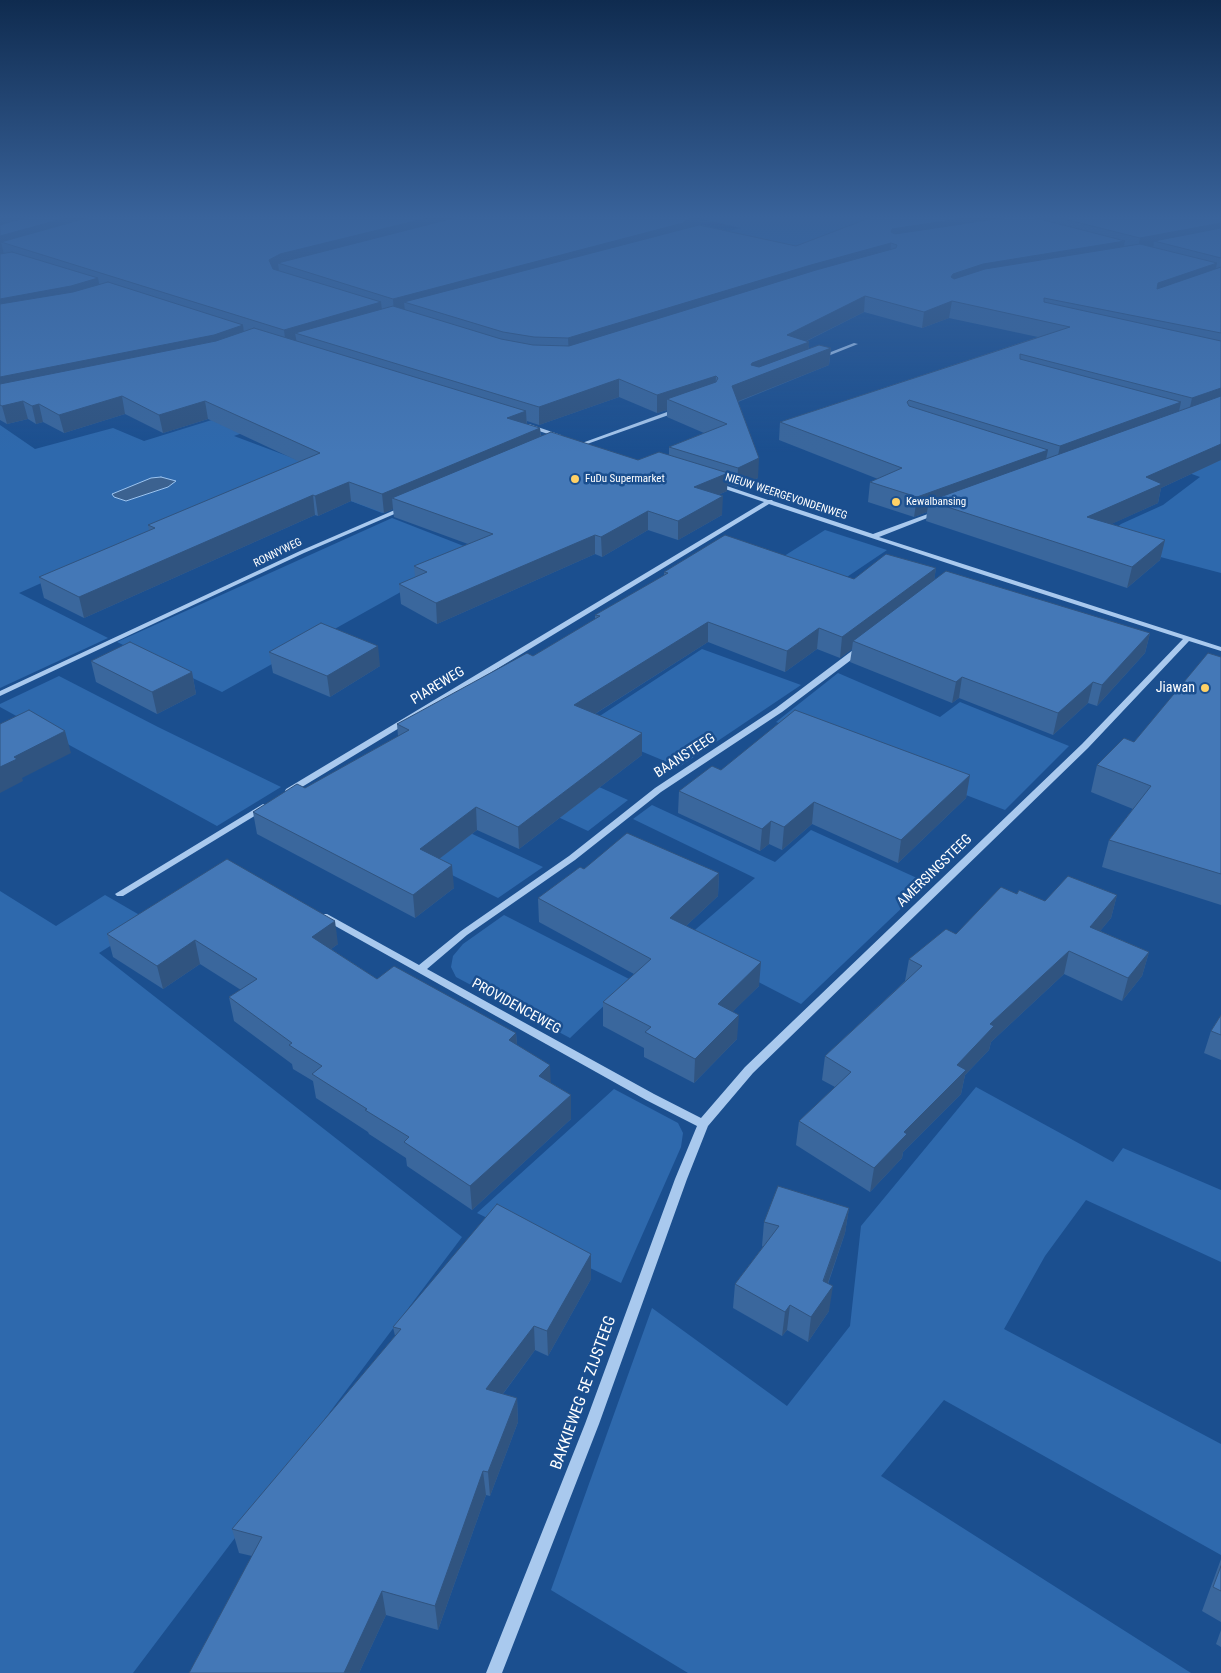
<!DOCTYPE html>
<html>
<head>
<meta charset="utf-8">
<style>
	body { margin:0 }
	canvas { display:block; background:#1b4f8f }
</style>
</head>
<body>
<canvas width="1221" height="1673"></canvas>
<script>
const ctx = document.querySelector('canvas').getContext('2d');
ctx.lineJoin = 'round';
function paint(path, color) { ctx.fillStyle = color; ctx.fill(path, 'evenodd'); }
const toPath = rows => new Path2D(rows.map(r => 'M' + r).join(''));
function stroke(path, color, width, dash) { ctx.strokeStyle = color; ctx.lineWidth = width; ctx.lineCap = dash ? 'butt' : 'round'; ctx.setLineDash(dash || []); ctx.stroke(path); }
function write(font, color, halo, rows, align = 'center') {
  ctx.font = font + ' "Roboto Condensed",sans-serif'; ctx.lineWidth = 5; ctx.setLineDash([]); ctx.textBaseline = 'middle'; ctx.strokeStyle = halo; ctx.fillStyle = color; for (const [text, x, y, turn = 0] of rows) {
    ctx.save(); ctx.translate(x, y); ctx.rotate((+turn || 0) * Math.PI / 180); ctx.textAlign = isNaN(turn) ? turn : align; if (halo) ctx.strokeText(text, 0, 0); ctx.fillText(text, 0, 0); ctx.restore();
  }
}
paint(toPath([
	[694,217,933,217,897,258,699,238,741,228],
	[215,419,248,431,234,436,322,469,429,494,382,513,296,480,66,572,19,593,108,638,0,688,0,425,35,449,113,428,144,441],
	[1126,450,1221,451,1221,573,1100,541,1121,524,1163,505,1200,477],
	[392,518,479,552,415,584,222,692,117,642],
	[825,530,887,550,829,589,734,588],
	[702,649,801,685,679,767,583,727],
	[838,673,940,717,960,702,1069,746,1005,810,776,722],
	[59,676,158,727,281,787,217,826,0,707,0,704],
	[539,760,628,800,588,831,498,789],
	[652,805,775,862,811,830,928,883,801,1004,681,942,755,878,633,819],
	[436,817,543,867,498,898,394,846],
	[0,891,56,926,105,895,150,921,99,953,462,1237,133,1673,0,1673],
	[504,915,631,980,570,1038,456,977,451,967,453,956,463,944],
	[976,1087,1113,1162,1123,1148,1221,1190,1221,1262,1086,1200,1045,1256,1004,1329,1221,1444,1221,1555,944,1400,881,1476,1191,1673,688,1673,551,1590,652,1308,787,1406,850,1326,861,1226],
	[614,1089,678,1123,683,1133,681,1147,621,1283,477,1213]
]), '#2e69ad');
const water = toPath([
	[161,477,176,481,168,487,126,501,114,497,112,494,151,478,161,477]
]);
paint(water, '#3c6290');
stroke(water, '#9cc4f0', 1);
paint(toPath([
	[854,343,858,344,823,358,818,357,854,343],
	[678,408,680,409,680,411,587,444,582,443,678,408],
	[529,424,561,435,562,436,557,437,527,427,526,426,529,424],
	[718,483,768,500,772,500,773,501,873,534,936,511,940,511,940,513,879,537,1221,647,1221,651,1189,641,1088,748,753,1073,708,1126,687,1179,599,1424,502,1673,486,1673,585,1424,675,1179,697,1126,646,1100,321,918,319,916,321,914,327,914,419,965,461,931,569,856,655,788,776,708,857,647,863,647,863,651,782,712,661,792,575,860,467,935,427,969,654,1094,701,1118,745,1067,1082,744,1183,639,965,569,769,504,292,793,286,793,285,791,286,789,764,502,716,486,716,484,718,483],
	[404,506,407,508,406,509,304,553,0,696,0,691,300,551,404,506],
	[263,804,266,805,267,807,266,809,123,896,117,896,115,894,263,804]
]), '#a9c9ee');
paint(toPath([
	[0,217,701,225,796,246,872,217,1221,217,1221,460,1161,488,1158,503,1111,524,1165,540,1160,560,1127,588,926,521,927,512,914,517,868,502,870,482,878,479,779,440,780,422,1038,337,949,318,922,328,864,312,807,341,809,348,831,348,829,365,738,402,758,478,737,487,727,484,727,491,718,495,722,515,678,540,648,530,602,557,595,554,437,624,401,604,399,584,415,577,414,566,468,544,394,517,393,509,384,513,351,501,318,516,315,515,84,618,44,598,39,577,149,531,148,525,300,462,208,419,163,433,125,414,64,433,43,422,36,424,28,419,7,424,0,420],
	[619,397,657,413,667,410,667,417,704,433,669,447,669,455,638,460,541,436,540,428,527,424,527,421,539,425],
	[936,568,934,580,1150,633,1145,653,1097,706,1088,703,1053,735,959,698,952,703,850,662,852,649,840,658,817,649,785,672,708,642,595,714,642,755,519,849,477,830,439,859,454,888,415,918,257,834,253,812,305,788,398,736,397,724,533,656,595,619,595,615,664,576,664,572,854,579],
	[269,652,380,666,330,697,273,673],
	[1221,657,1221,905,1102,867,1109,840,1133,809,1091,792,1097,765,1134,742],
	[91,661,192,672,196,694,157,714,96,682],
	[721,770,970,775,966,798,898,863,812,824,782,850,769,844,760,851,678,813,679,791],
	[584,869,719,873,718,896,686,926,759,986,733,1011,737,1039,694,1083,644,1057,644,1048,603,1026,603,1002,634,974,539,922,538,898],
	[1017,894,1045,901,1117,895,1111,918,1100,931,1149,952,1142,976,1122,1001,1064,974,991,1042,989,1050,965,1075,961,1094,903,1152,902,1158,870,1192,796,1145,799,1121,835,1087,822,1080,825,1056,905,981,909,959,956,934],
	[107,934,338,944,331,949,377,979,516,1033,517,1045,551,1083,571,1095,571,1119,472,1210,407,1166,406,1158,369,1134,368,1132,316,1098,313,1081,293,1069,292,1064,234,1021,229,997,241,990,200,964,163,989,113,957],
	[1221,1015,1221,1060,1204,1053,1211,1031],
	[849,1208,845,1233,828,1284,829,1311,808,1342,787,1330,782,1336,733,1308,735,1284,763,1247,762,1246,764,1222],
	[591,1279,548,1356,535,1350,503,1394,517,1398,518,1422,490,1496,486,1495,438,1630,386,1615,359,1673,189,1673,252,1556,239,1553,232,1529,395,1336,393,1327],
	[1221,1559,1221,1622,1202,1611],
	[1221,1630,1221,1647,1216,1644]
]), '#3a679d');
paint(toPath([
	[6,217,59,217,0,234,0,219],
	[69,217,121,217,1,242,6,263,0,265,0,236],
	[431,217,489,217,278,263,279,271,271,275,269,260,280,254],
	[695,217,701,217,701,229,404,302,405,312,394,315,393,299,683,222],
	[971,217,1008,217,891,243,890,258,569,355,568,338,891,232,892,229],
	[1221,223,1221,237,1154,241,1153,250,1137,253,1140,238],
	[1125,241,1122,256,950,289,951,277,953,274,983,264],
	[1217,263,1214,278,1154,299,1158,283],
	[98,278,101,294,0,316,0,299],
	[865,296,864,312,796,346,809,342,808,357,831,348,829,365,731,404,732,386,751,365,752,363,787,335],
	[952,301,949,318,922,328,924,312],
	[381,302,383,318,295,333,297,344,286,347,284,330],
	[243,325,245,341,0,395,0,377],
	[716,376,715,394,667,399,667,410,657,413,657,395],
	[619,379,619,397,539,425,539,407],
	[1221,388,1221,405,1188,416,1192,398],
	[122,396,125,414,64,433,59,415],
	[23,401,28,419,7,424,2,406],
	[205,401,208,419,163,433,159,415],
	[1181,402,1177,420,1056,465,1060,446],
	[39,404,43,422,36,424,32,406],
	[526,411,527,429,507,418],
	[540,428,541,447,392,498,393,509,384,513,382,494],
	[1221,444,1221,460,1161,488,1158,503,1083,537,1087,517,1146,477],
	[1048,450,1044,469,929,501,927,512,914,517,917,497],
	[759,458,758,478,737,487,738,468],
	[728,473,727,491,693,506,694,487],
	[349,482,351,501,318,516,315,496],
	[313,495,315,515,84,618,79,597],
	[723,496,722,515,678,540,678,521],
	[648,511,648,530,602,557,601,537],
	[595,535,595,554,437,624,436,603],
	[1165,540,1160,560,1127,588,1132,567],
	[936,568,933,588,853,641,852,649,840,658,842,637],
	[708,622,708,642,574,727,574,705],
	[819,628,817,649,785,672,787,651],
	[1150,633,1145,653,1097,706,1102,685],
	[378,646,380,666,330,697,327,676],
	[192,672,196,694,157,714,152,692],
	[962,677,959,698,952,703,956,682],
	[1093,682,1088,703,1053,735,1058,713],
	[65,731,71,753,22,778,23,781,0,793,0,767,14,757],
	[642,733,642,755,519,849,518,827],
	[970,775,966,798,898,863,901,840],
	[814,802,812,824,782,850,784,827],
	[476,807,477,830,422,872,420,849],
	[771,821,769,844,760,851,762,829],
	[452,865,454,888,415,918,413,895],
	[719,873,718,896,670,941,670,918],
	[1117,895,1111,918,1084,950,1090,927],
	[335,921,338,944,316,960,312,937],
	[195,940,200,964,163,989,157,966],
	[1069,951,1064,974,991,1042,989,1050,965,1075,961,1094,903,1152,902,1158,870,1192,874,1168,904,1132,990,1024],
	[1149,952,1142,976,1122,1001,1128,978],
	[761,962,759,986,716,1028,718,1004],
	[739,1015,737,1039,694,1083,695,1059],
	[516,1033,518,1057,509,1040],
	[550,1065,551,1089,539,1076],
	[571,1095,571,1119,472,1210,470,1186],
	[849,1208,845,1233,821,1303,833,1286,829,1311,808,1342,811,1317],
	[591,1254,591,1279,548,1356,547,1331],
	[790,1305,787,1330,782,1336,785,1312],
	[534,1326,535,1350,488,1414,486,1389],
	[517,1398,518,1422,490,1496,488,1472],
	[483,1471,486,1495,438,1630,435,1606],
	[382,1591,386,1615,359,1673,344,1673]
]), '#305480');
const building = toPath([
	[27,217,69,217,0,236,0,225,27,217],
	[90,217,431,217,280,254,269,260,273,269,381,302,284,330,1,242,90,217],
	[458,217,695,217,683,222,687,222,393,299,278,263,458,217],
	[872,217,971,217,892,229,891,232,895,234,1008,217,1032,217,1125,241,983,264,953,274,951,277,954,279,985,269,1140,244,1217,263,1158,283,1157,289,1221,267,1221,333,1044,298,1044,302,1221,341,1221,388,1192,398,1020,354,1020,359,1181,402,1060,446,909,400,907,402,909,406,1048,450,917,497,870,482,902,468,780,422,1070,327,952,301,924,312,865,296,787,335,809,342,752,363,751,365,759,367,819,345,831,348,732,386,759,458,738,468,669,447,727,424,667,399,716,382,718,378,716,376,657,395,619,379,539,407,295,333,393,306,501,339,533,345,569,346,816,270,896,248,897,245,891,243,811,265,568,338,534,337,503,332,404,302,699,225,796,246,872,217],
	[1056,217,1221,217,1221,223,1140,238,1056,217],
	[1221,228,1221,258,1154,241,1221,228],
	[12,252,98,278,71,286,0,299,0,254,12,252],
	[108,282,243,325,214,335,0,377,0,304,73,292,108,282],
	[254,328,526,411,507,418,540,428,382,494,349,482,315,496,313,495,79,597,39,577,155,528,148,525,320,453,205,401,159,415,122,396,59,415,39,404,32,406,23,401,2,406,0,405,0,384,216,341,254,328],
	[1221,396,1221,444,1146,477,1162,484,1087,517,1165,540,1132,567,929,501,1221,396],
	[551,432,638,460,659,452,728,473,694,487,723,496,678,521,648,511,601,537,595,535,436,603,399,584,427,572,414,566,493,534,392,498,551,432],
	[725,535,854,579,886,554,936,568,842,637,819,628,787,651,708,622,574,705,642,733,518,827,476,807,420,849,452,865,413,895,253,812,297,784,305,788,409,730,397,724,527,653,533,656,600,616,595,615,668,573,664,572,725,535],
	[946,571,1150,633,1102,685,1093,682,1058,713,962,677,956,682,853,641,946,571],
	[321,623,378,646,327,676,269,652,321,623],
	[130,642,192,672,152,692,91,661,130,642],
	[1208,653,1221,657,1221,874,1109,840,1151,786,1097,765,1124,738,1134,742,1208,653],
	[29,710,65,731,14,757,17,759,0,767,0,724,29,710],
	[795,710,970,775,901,840,814,802,784,827,771,821,762,829,679,791,712,766,721,770,795,710],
	[627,833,719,873,670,918,761,962,718,1004,739,1015,695,1059,645,1032,651,1027,603,1002,651,959,538,898,580,867,584,869,627,833],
	[227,859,335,921,312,937,377,979,394,966,516,1033,509,1040,550,1065,539,1076,571,1095,470,1186,404,1142,409,1137,365,1110,367,1109,312,1074,322,1066,289,1045,292,1043,229,997,257,979,195,940,157,966,107,934,227,859],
	[1068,876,1117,895,1090,927,1149,952,1128,978,1069,951,990,1024,994,1026,957,1065,966,1070,904,1132,907,1134,874,1168,799,1121,851,1072,825,1056,922,966,909,959,946,929,956,934,1001,887,1017,894,1019,890,1045,901,1068,876],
	[1221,1015,1221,1035,1211,1031,1221,1015],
	[778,1186,849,1208,823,1281,833,1286,811,1317,790,1305,785,1312,735,1284,779,1226,764,1222,778,1186],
	[497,1204,591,1254,547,1331,534,1326,486,1389,517,1398,488,1472,483,1471,435,1606,382,1591,344,1673,189,1673,262,1537,232,1529,401,1329,393,1327,497,1204],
	[1221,1566,1221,1591,1213,1587,1221,1566]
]);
paint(building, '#4478b7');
stroke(building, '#305480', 1);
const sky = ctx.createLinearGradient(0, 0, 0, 452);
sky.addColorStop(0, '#0f2b4f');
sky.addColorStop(0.48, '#39639b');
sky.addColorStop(1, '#39639b00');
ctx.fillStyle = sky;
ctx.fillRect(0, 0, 1221, 452);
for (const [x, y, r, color] of [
	[575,479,5,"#ffd166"],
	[896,502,5,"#ffd166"],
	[1205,688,5,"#ffd166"]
]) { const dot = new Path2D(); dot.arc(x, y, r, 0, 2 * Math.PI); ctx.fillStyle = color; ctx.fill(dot); stroke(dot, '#1b4f8f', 2); }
write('11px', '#fff', '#1b4f8f', [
	["FuDu Supermarket",585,479],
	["Kewalbansing",906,502]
], 'left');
write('11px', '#fff', '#1b4f8f', [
	["NIEUW WEERGEVONDENWEG",786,497,18],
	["RONNYWEG",278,553,-26]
]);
write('14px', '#fff', '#1b4f8f', [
	["PIAREWEG",438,686,-31],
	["BAANSTEEG",685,756,-33],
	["AMERSINGSTEEG",935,871,-44],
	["PROVIDENCEWEG",516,1007,29]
]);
write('14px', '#fff', '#1b4f8f', [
	["Jiawan",1195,688]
], 'right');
write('16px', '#fff', '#1b4f8f', [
	["BAKKIEWEG 5E ZIJSTEEG",584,1393,-70]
]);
</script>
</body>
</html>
